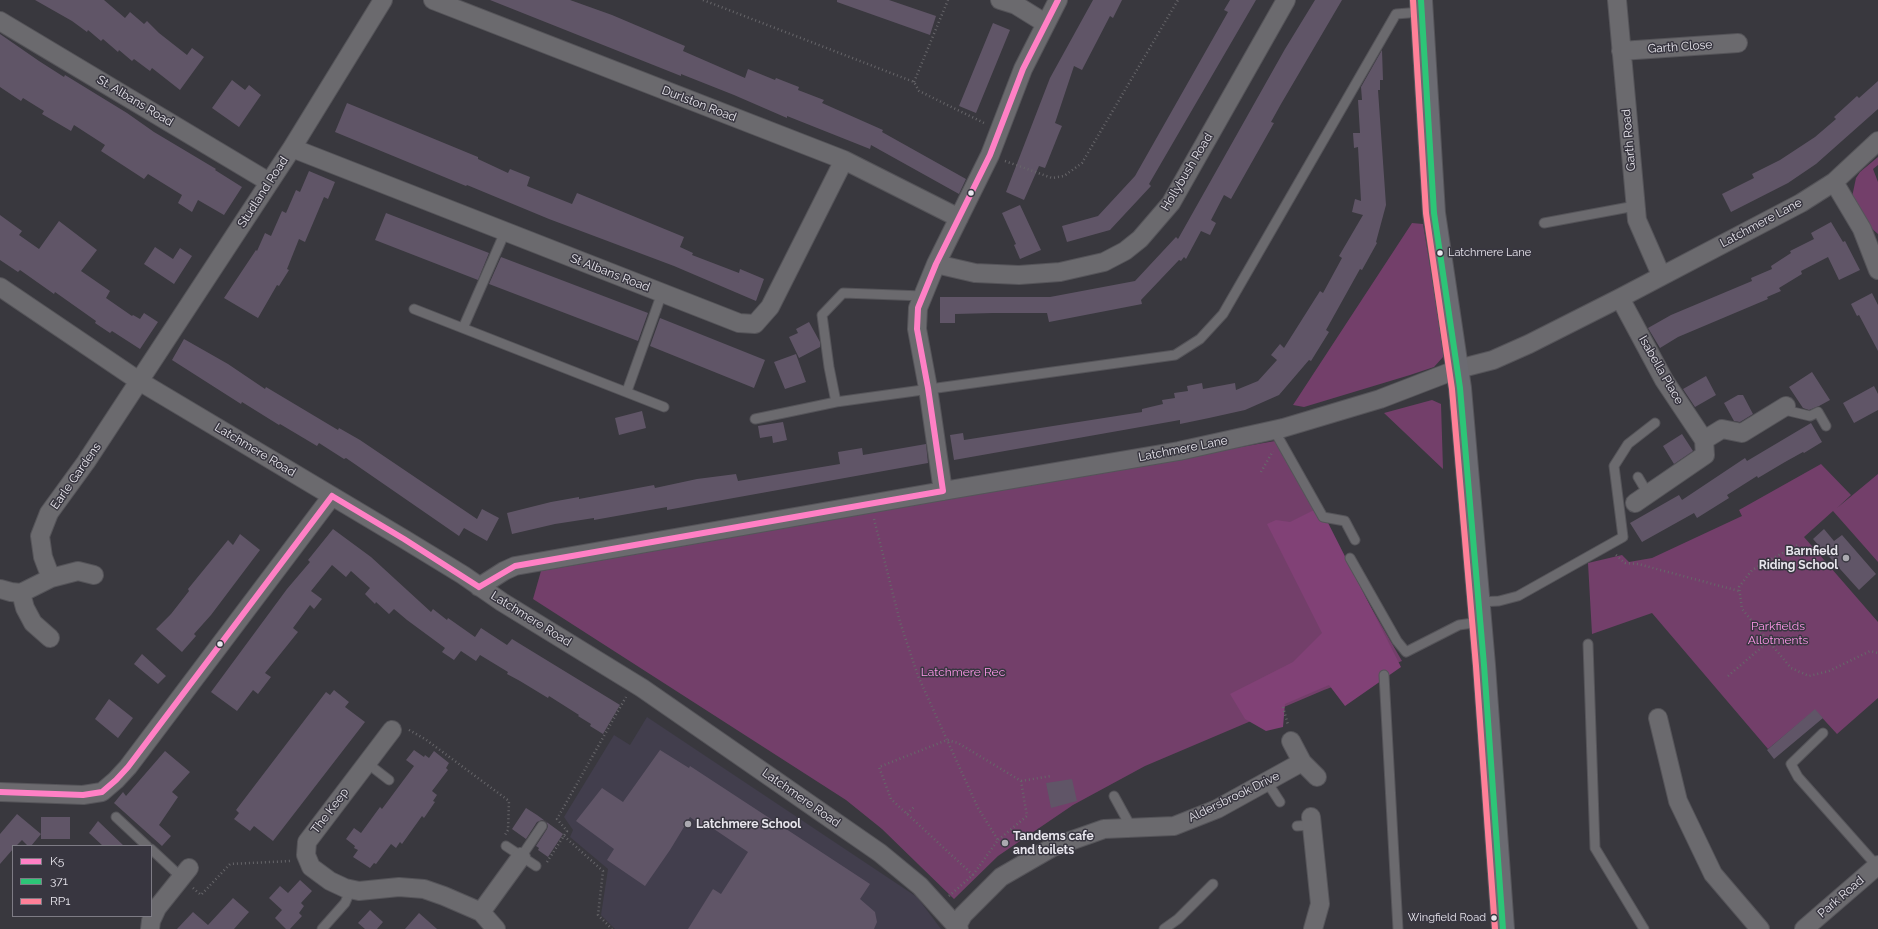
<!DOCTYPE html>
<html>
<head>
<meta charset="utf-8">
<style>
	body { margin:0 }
	#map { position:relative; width:1878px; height:929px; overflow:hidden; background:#39383e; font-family:Raleway,sans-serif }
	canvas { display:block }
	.legend { position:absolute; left:12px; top:845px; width:140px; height:72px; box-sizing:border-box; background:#383640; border:1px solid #7e7c85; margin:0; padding:5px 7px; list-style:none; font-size:12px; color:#e8e6ed }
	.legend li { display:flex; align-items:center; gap:8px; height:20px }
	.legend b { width:20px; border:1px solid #7e7c85 }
</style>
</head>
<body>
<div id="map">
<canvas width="1878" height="929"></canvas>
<ul class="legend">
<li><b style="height:5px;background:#ff80c5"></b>K5</li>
<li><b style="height:5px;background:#2dc577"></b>371</li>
<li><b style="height:5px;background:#ff8098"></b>RP1</li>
</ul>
</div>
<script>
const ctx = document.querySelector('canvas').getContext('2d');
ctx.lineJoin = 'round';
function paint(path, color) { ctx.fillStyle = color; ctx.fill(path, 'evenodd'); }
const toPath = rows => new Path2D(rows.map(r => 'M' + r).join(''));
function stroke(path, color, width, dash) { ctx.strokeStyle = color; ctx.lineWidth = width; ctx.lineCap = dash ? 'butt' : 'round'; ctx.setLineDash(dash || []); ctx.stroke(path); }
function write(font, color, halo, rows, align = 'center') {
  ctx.font = font + ' Raleway,sans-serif'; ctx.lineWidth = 3; ctx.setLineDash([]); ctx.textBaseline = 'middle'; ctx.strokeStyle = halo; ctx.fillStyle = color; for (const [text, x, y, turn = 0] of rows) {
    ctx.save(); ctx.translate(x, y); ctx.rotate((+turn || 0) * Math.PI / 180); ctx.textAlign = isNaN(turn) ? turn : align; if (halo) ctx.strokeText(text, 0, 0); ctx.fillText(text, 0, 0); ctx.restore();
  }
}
paint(toPath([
	[647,717,917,897,941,929,615,929,601,915,608,869,570,837,573,830,564,817,614,735,630,745]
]), '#423e4d');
paint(toPath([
	[1878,157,1878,165,1873,169,1878,182,1878,234,1870,227,1852,197,1856,178,1860,172],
	[1412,223,1423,224,1443,344,1443,357,1434,367,1410,375,1304,407,1293,405],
	[1432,400,1441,404,1443,469,1384,413],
	[1275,441,1402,661,1324,690,1145,766,1073,805,998,856,954,899,882,829,846,800,533,599,541,571],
	[1821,464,1851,495,1837,508,1878,474,1878,562,1833,511,1804,537,1878,622,1878,698,1837,734,1815,710,1768,749,1652,613,1592,634,1588,563,1622,555,1629,562,1652,558,1742,516,1739,510]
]), '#733f6a');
paint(toPath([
	[1320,507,1401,667,1345,706,1329,685,1285,704,1283,727,1266,731,1245,719,1230,694,1293,662,1322,633,1267,524,1276,520,1290,522]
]), '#814176');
paint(toPath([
	[35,0,104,0,125,18,130,12,144,24,147,21,159,33,187,55,192,48,204,57,180,90,152,68,150,71,134,59,132,61,119,50,118,52,103,39,101,41,88,30,87,32,72,21],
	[490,0,570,0,612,15,685,46,683,51,745,78,748,69,775,80,776,78,799,87,798,90,824,100,822,103,883,130,882,132,966,179,959,194,871,145,870,149,787,116,787,118,734,95,681,74,681,76],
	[837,0,889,0,936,16,930,35,837,2],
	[1093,0,1122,0,1113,18,1110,16,1082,70,1074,66,1055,123,1062,126,1059,133,1045,168,1039,166,1024,200,1006,192,1050,78],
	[1230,0,1256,0,1149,184,1151,186,1110,230,1067,242,1062,226,1098,216,1135,176,1228,12,1224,10],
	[1315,0,1342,0,1281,104,1271,122,1274,123,1231,199,1224,195,1211,220,1216,223,1210,235,1201,231,1186,259,1184,257,1181,261,1179,260,1141,300,1142,304,1049,322,1047,313,993,313,955,314,955,323,940,323,940,297,1050,297,1135,281,1176,237,1178,239,1285,49],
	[993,23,1010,30,976,113,959,106],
	[0,34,39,61,64,77,65,75,127,113,154,132,216,169,215,170,242,187,224,215,198,200,192,212,178,203,182,195,148,174,144,179,101,151,105,145,74,125,71,131,42,114,44,111,23,98,21,101,0,87],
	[1382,50,1383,80,1380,80,1380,90,1378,90,1386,205,1376,242,1377,243,1362,270,1360,269,1326,330,1329,332,1311,361,1309,360,1279,395,1245,410,1209,418,1180,424,1180,420,954,460,950,435,963,433,964,440,1142,412,1142,409,1163,404,1162,400,1175,398,1174,393,1188,391,1187,386,1202,383,1203,389,1235,383,1236,390,1258,381,1277,360,1271,355,1280,344,1284,348,1320,291,1323,293,1342,258,1339,256,1363,215,1352,212,1355,199,1361,201,1358,147,1354,148,1353,133,1360,133,1358,100,1362,100,1361,87],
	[232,80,245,90,249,85,261,95,239,127,212,108],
	[1878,81,1878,109,1816,164,1788,183,1731,212,1722,194,1754,178,1752,174,1780,160,1815,137,1836,119,1834,117,1857,96,1859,98],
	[347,103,478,157,478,159,508,173,510,169,530,177,527,186,572,204,577,193,684,237,680,247,693,253,692,255,739,273,740,269,764,279,756,301,674,266,549,219,467,185,466,186,335,132],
	[309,171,335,182,328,199,324,197,305,242,299,239,287,269,289,270,279,286,277,285,258,318,224,298,256,250,257,251,265,233,271,236,282,211,286,213,296,190,300,192],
	[1020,205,1041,250,1020,259,1014,245,1016,244,1002,213],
	[386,213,489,253,478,280,375,240],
	[0,215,22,231,19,235,39,249,59,221,97,250,81,271,110,291,106,298,132,316,133,315,140,319,144,313,158,322,140,349,112,331,110,333,95,323,96,321,55,292,54,294,20,270,18,272,0,260],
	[1831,222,1843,242,1845,241,1860,270,1839,280,1828,257,1801,271,1802,274,1779,288,1781,291,1767,297,1768,299,1678,337,1660,348,1648,328,1671,315,1752,281,1751,278,1772,269,1771,266,1791,253,1790,251,1814,239,1811,233],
	[155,247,173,259,180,248,192,256,174,284,144,264],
	[501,257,648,313,638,341,489,284],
	[1872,293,1878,305,1878,351,1859,315,1857,316,1851,304],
	[660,318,765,360,754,388,650,346],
	[809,322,820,342,820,347,799,358,789,337,798,333,796,329],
	[184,339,228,364,265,389,266,387,338,430,339,428,360,440,477,519,482,509,499,518,487,541,464,528,459,536,346,458,344,459,319,443,317,446,280,424,279,425,242,402,241,404,172,360],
	[796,354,806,382,785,389,774,362],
	[1812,372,1830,400,1819,406,1809,410,1803,408,1789,387],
	[1706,376,1716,395,1695,407,1683,389],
	[1874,386,1878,394,1878,410,1854,423,1843,403],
	[1738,395,1743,395,1753,414,1740,422,1734,421,1724,403],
	[642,411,646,428,619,435,615,418],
	[783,422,787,440,773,443,772,436,760,438,758,426],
	[1811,423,1822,442,1804,453,1803,452,1785,462,1758,478,1757,476,1727,495,1729,498,1697,518,1694,513,1642,542,1630,523,1679,495,1682,500,1745,458,1747,461],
	[1682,434,1693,451,1674,464,1663,446],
	[926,444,928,463,667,510,667,507,594,520,594,518,555,524,512,534,507,513,551,502,579,497,579,499,654,485,655,488,697,479,736,474,738,481,840,464,838,452,862,448,863,455],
	[333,529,371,557,431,612,433,609,447,620,448,618,475,637,481,628,507,645,512,639,620,705,603,734,590,726,591,724,578,716,579,715,549,696,548,698,520,681,507,674,508,672,480,655,476,661,461,651,454,660,442,652,445,648,407,620,394,609,389,614,376,602,375,604,365,594,370,588,351,571,346,577,332,565,311,591,322,599,314,609,310,605,293,628,298,632,265,673,271,677,258,694,253,690,237,711,211,692,287,589,310,562,308,560],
	[1824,529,1834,541,1842,535,1876,574,1859,590,1813,539],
	[240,534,260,550,211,615,194,634,196,636,182,652,156,629,171,614,189,591,188,589,228,540,233,545],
	[142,654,166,676,158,684,134,664],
	[334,690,349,702,345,707,365,722,273,841,254,826,250,831,234,819,239,813,236,810,326,692,330,695],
	[109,699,133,718,118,738,95,719],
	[1815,709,1823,718,1774,759,1767,750],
	[414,750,424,757,425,755,429,758,434,751,449,763,446,768,448,770,432,791,437,795,433,801,435,802,424,818,422,816,402,844,400,842,396,848,391,844,376,864,374,863,370,868,353,857,358,850,354,848,355,846,346,839,354,828,361,833,380,807,382,809,414,766,406,760],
	[660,750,689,768,690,766,870,884,860,899,875,912,877,922,874,929,688,929,713,889,721,894,748,852,708,825,705,828,690,817,670,850,645,886,607,860,614,849,576,821,602,788,623,802],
	[165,751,190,772,172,792,178,797,159,825,171,836,162,846,114,803,123,792,126,796],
	[1072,779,1077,801,1051,808,1046,783],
	[526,808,537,815,563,834,548,857,538,850,539,848,536,846,547,829,548,826,546,821,542,820,537,822,526,839,512,829],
	[17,814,41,834,31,846,28,846,22,840,16,846,13,846,13,849,0,864,0,834],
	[41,817,70,817,70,839,41,839],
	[98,821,124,846,103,846,89,833],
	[300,880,312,891,301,903,304,906,299,913,302,916,290,929,286,929,275,918,282,910,269,898,280,886,288,893],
	[233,898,249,912,234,929,177,929,193,912,208,925],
	[370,910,383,922,377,929,365,929,358,923],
	[419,913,437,929,405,929]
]), '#605567');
const lane = toPath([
	[1544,223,1635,206],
	[414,309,664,407],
	[463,328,505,232],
	[627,391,662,293],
	[836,402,829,367,822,315,843,293,923,296],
	[1786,406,1789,411,1810,416,1818,412,1826,426],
	[755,419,836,402,1175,355,1200,339,1223,314,1396,14,1421,12],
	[1274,430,1323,517,1345,521,1355,540],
	[1638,477,1648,494],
	[1350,558,1397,641,1406,652,1459,625,1480,622],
	[1479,602,1499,601,1518,596,1623,537,1614,466,1628,444,1655,423],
	[1588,644,1595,848,1644,929],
	[1384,675,1398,929],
	[1823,733,1791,764,1798,777,1877,866],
	[367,763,389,780],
	[1267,782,1280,802],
	[1114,796,1131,827],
	[116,817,147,846],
	[1297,826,1312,825],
	[506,846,536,866],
	[151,849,181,877],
	[521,857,542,826],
	[322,929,345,903,351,889],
	[1164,929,1178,919,1213,884]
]);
const street = toPath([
	[433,0,844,160,959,218],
	[1000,0,1016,5,1045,23],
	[1617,0,1637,220,1661,275],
	[0,21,269,182],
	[1621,51,1738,43],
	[292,148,739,323,755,324,770,307,844,160],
	[1834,182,1862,229,1878,270],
	[936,264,975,273,1019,275,1060,272,1104,262,1125,251,1140,239,1171,203,1286,0],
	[0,287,139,381,404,539,463,575,502,602,642,688,880,853,920,886,959,929],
	[1620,298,1664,380,1704,440],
	[943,491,928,388,917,329,918,308,936,264,990,155,1023,69,1058,0],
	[1635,503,1705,455,1704,440,1722,429,1742,433,1786,406],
	[51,578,78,571,94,575],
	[479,587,504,571,515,566,943,491,1179,451,1283,428,1380,399,1458,369,1493,360,1529,344,1620,298,1801,203,1834,182,1878,141],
	[0,589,11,592,21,593,51,578,43,557,40,536,49,513,86,462,292,148,383,0],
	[21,593,25,608,33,623,50,638],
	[1658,718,1678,801,1713,874,1760,929],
	[392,730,307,842,306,855,311,867,330,881,345,888,359,891,399,887,424,889,444,896,481,912,496,929],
	[1291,741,1302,762,1317,777],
	[0,792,83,795,102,792,116,780,128,767,332,496],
	[1311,817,1320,904,1313,929],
	[481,912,521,857],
	[957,926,963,915,1001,877,1053,847,1104,829,1174,826,1217,809,1302,762],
	[150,929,151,921,157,908,189,868],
	[1804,929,1878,865]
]);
const secondary = toPath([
	[1421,0,1434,213,1460,388,1484,665,1503,929]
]);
stroke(lane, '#555459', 11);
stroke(street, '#555459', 20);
stroke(secondary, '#555459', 24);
stroke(toPath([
	[703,0,914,82,919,91,984,123],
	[914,82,948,0],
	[1005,161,1052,178,1064,176,1082,163,1178,0],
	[1261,472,1273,451],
	[874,519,900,622,918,676,978,808,998,840,973,875,949,896],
	[1797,545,1752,570,1739,587,1742,609,1791,668,1809,676,1829,671,1870,651,1878,653],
	[1616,555,1625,563,1638,564,1739,591],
	[1728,676,1769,641],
	[1283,707,1288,725],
	[409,730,425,739,509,801,508,830,505,835],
	[1021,781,1051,776],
	[907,814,915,806],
	[564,836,603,871,598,915,612,929],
	[547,862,567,831,557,819,626,697],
	[973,875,891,799,879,767,947,740,958,743,1021,781,1027,816,998,840],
	[193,888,201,895,230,864,291,861]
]), '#67666a', 2.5, [1, 3]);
stroke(lane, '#6b6a6e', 9);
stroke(street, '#6b6a6e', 18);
stroke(secondary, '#6b6b72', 22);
stroke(toPath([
	[943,491,928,388,917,329,918,308,936,264,990,155,1023,69,1058,0],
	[332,496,404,539,479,587],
	[479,587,515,566,943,491],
	[0,792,83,795,102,792,116,780,128,767,332,496]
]), '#ff80c5', 6);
stroke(toPath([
	[1421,0,1434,213,1460,388,1484,665,1503,929]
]), '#2dc577', 6);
stroke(toPath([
	[1413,0,1426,213,1452,389,1476,666,1495,929]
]), '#ff8098', 6);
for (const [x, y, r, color] of [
	[971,193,3.5,"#e8e6ed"],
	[1440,253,3.5,"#e8e6ed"],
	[1846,558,4,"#aba9b0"],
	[220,644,3.5,"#e8e6ed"],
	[688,824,4,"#aba9b0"],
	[1005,843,4,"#aba9b0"],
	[1494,918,3.5,"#e8e6ed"]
]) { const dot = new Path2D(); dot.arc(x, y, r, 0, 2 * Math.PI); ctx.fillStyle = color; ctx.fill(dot); stroke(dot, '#383640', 1.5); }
write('11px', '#e8e6ed', '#383640', [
	["Latchmere Lane",1448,253],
	["Wingfield Road",1486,918,"right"]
], 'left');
write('12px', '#e8e6ed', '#383640', [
	["Garth Close",1680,47,-4],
	["St. Albans Road",135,101,31],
	["Durlston Road",699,104,21],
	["Garth Road",1629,140,-95],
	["Hollybush Road",1187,172,-59],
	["Studland Road",263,192,-57],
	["Latchmere Lane",1761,223,-28],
	["St Albans Road",610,273,21],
	["Isabella Place",1661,370,60],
	["Latchmere Lane",1183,449,-11],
	["Latchmere Road",255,450,31],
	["Earle Gardens",76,476,-55],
	["Latchmere Road",531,619,32],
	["Aldersbrook Drive",1234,797,-26],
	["Latchmere Road",801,798,35],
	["The Keep",330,811,-53],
	["Park Road",1841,897,-41]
]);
write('bold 12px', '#e8e6ed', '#383640', [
	["Barnfield",1838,551,"right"],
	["Riding School",1838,565,"right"],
	["Latchmere School",696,824],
	["Tandems cafe",1013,836],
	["and toilets",1013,850]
], 'left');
write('12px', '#fe97e9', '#383640', [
	["Parkfields",1778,626],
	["Allotments",1778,640],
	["Latchmere Rec",963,672]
]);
</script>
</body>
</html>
